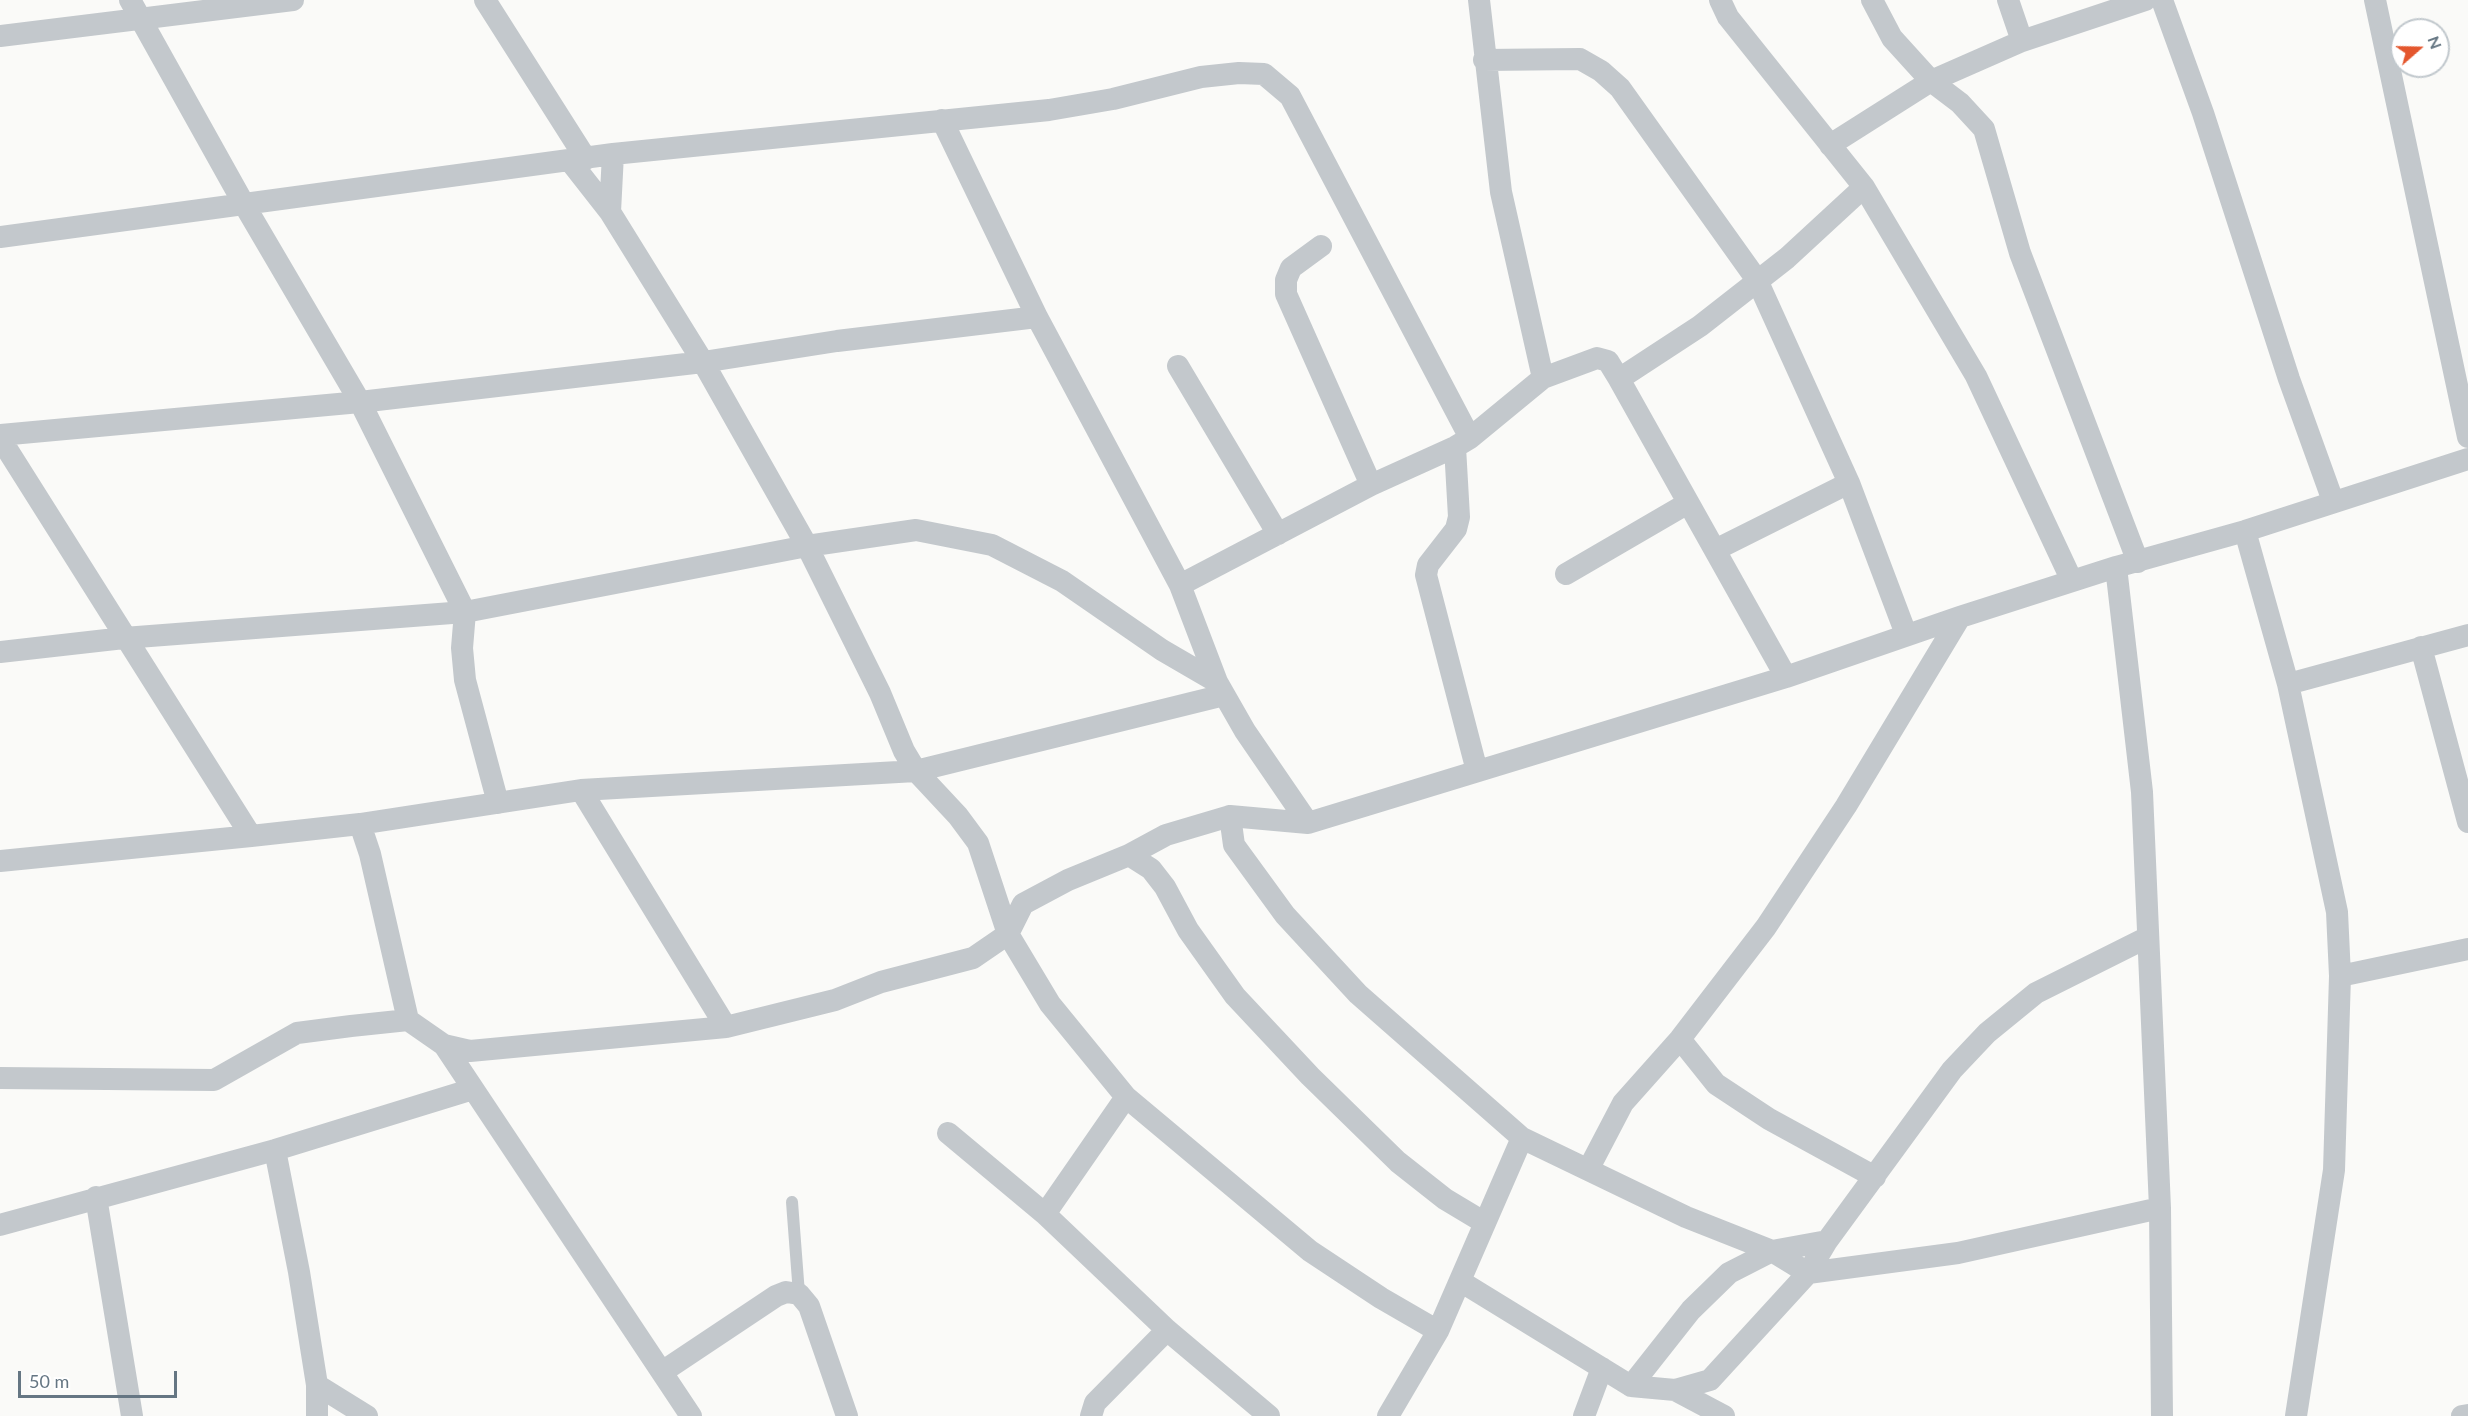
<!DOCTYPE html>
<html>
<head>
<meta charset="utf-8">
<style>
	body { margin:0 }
	#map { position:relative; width:2468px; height:1416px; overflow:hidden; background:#fafaf8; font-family:Lato,sans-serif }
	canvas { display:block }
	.north { position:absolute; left:2390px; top:18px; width:60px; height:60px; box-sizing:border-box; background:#fff; border:2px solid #c1c8cd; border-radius:50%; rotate:70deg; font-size:16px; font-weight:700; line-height:24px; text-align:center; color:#657683 }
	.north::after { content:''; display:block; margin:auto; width:21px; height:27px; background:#e4572e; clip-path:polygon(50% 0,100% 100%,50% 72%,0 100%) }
	.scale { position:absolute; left:18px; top:1371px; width:159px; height:27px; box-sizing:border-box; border:3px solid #657683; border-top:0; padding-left:8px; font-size:18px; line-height:21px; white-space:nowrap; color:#657683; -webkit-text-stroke:4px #fff; paint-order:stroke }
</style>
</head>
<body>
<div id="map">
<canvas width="2468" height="1416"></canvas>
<div class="north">N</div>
<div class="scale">50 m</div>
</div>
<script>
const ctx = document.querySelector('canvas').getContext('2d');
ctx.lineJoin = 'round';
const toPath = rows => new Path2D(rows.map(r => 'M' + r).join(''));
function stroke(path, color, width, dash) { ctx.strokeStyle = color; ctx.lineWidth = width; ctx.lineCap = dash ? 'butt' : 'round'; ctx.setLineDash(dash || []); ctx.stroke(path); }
stroke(toPath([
	[792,1202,799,1294]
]), '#c3c8cc', 12);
stroke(toPath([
	[130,0,245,206,360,402,465,612,462,648,465,680,498,803],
	[485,0,586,159],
	[1479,0,1501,192,1543,378],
	[1720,0,1728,17,1864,187,1976,376,2072,581],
	[1872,0,1892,38,1931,81,1960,103,1984,129,2020,253,2138,562],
	[2008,0,2022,41],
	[2162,0,2203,113,2289,379,2333,501],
	[2375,0,2468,437],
	[0,36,293,0],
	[1484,60,1580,59,1601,71,1620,88,1757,280,1849,483,1906,634],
	[942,120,1037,317,1180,585,1217,682],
	[1830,145,1931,81,2022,41,2145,0],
	[570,161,610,212,703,362,807,546,880,693,904,751,916,771,958,816,978,843,1008,934,1050,1004,1126,1097,1310,1251,1381,1298,1438,1331],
	[610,212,613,154],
	[0,237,613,154,1049,110,1113,99,1201,77,1239,73,1264,74,1290,96,1470,438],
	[1321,246,1291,268,1286,280,1286,294,1371,485],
	[1178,366,1278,534],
	[1619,379,1700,326,1787,258,1864,187],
	[0,435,360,402,703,362,837,341,1037,317],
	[0,438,251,836,360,824,370,854,408,1020],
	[1455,447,1459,517,1456,529,1428,565,1426,575,1477,771],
	[2245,531,2288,684,2337,912,2340,976,2334,1170,2296,1416],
	[1715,550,1849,483],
	[2116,567,2142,792,2160,1208,2162,1416],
	[1566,574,1688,503],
	[1180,585,1371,485,1455,447,1470,438,1543,378,1597,358,1608,361,1619,379,1786,677],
	[2421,647,2468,822],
	[0,652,124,638,465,612,807,546,916,530,992,545,1062,581,1162,650,1217,682,1245,731,1308,823],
	[2288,684,2468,635],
	[581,790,726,1027],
	[1230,816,1234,845,1285,915,1358,994,1522,1138,1686,1217,1772,1251,1827,1241],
	[360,824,581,790,916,771,1224,695],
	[1129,855,1151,869,1165,887,1188,930,1235,996,1310,1076,1398,1162,1445,1199,1485,1223],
	[0,861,251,836],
	[2340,976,2468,949],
	[1680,1039,1716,1084,1769,1119,1875,1177],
	[444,1045,691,1416],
	[0,1078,214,1080,297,1033,351,1026,408,1020,444,1045,470,1051,726,1027,835,1000,881,982,973,958,1008,934,1023,904,1068,880,1129,855,1166,835,1230,816,1308,823,1786,677,1960,617,2116,567,2245,531,2468,459],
	[948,1133,1045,1214,1167,1330,1269,1416],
	[275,1150,299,1272,317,1385,317,1416],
	[1589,1168,1623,1103,1680,1039,1766,927,1846,806,1960,617],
	[96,1197,132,1416],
	[1045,1214,1126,1097],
	[0,1225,275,1150,473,1089],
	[1460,1281,1631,1386,1675,1390,1710,1380,1808,1273,1827,1241,1952,1070,1987,1033,2036,993,2148,937],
	[662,1372,776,1296,786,1292,799,1294,809,1306,847,1416],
	[317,1385,367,1416],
	[1631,1386,1691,1310,1729,1273,1772,1251,1808,1273,1958,1253,2160,1208],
	[1675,1390,1724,1416],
	[1091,1416,1095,1403,1167,1330],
	[1388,1416,1438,1331,1522,1138],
	[1584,1416,1602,1368],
	[2462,1416,2468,1415]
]), '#c3c8cc', 22);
</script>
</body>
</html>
